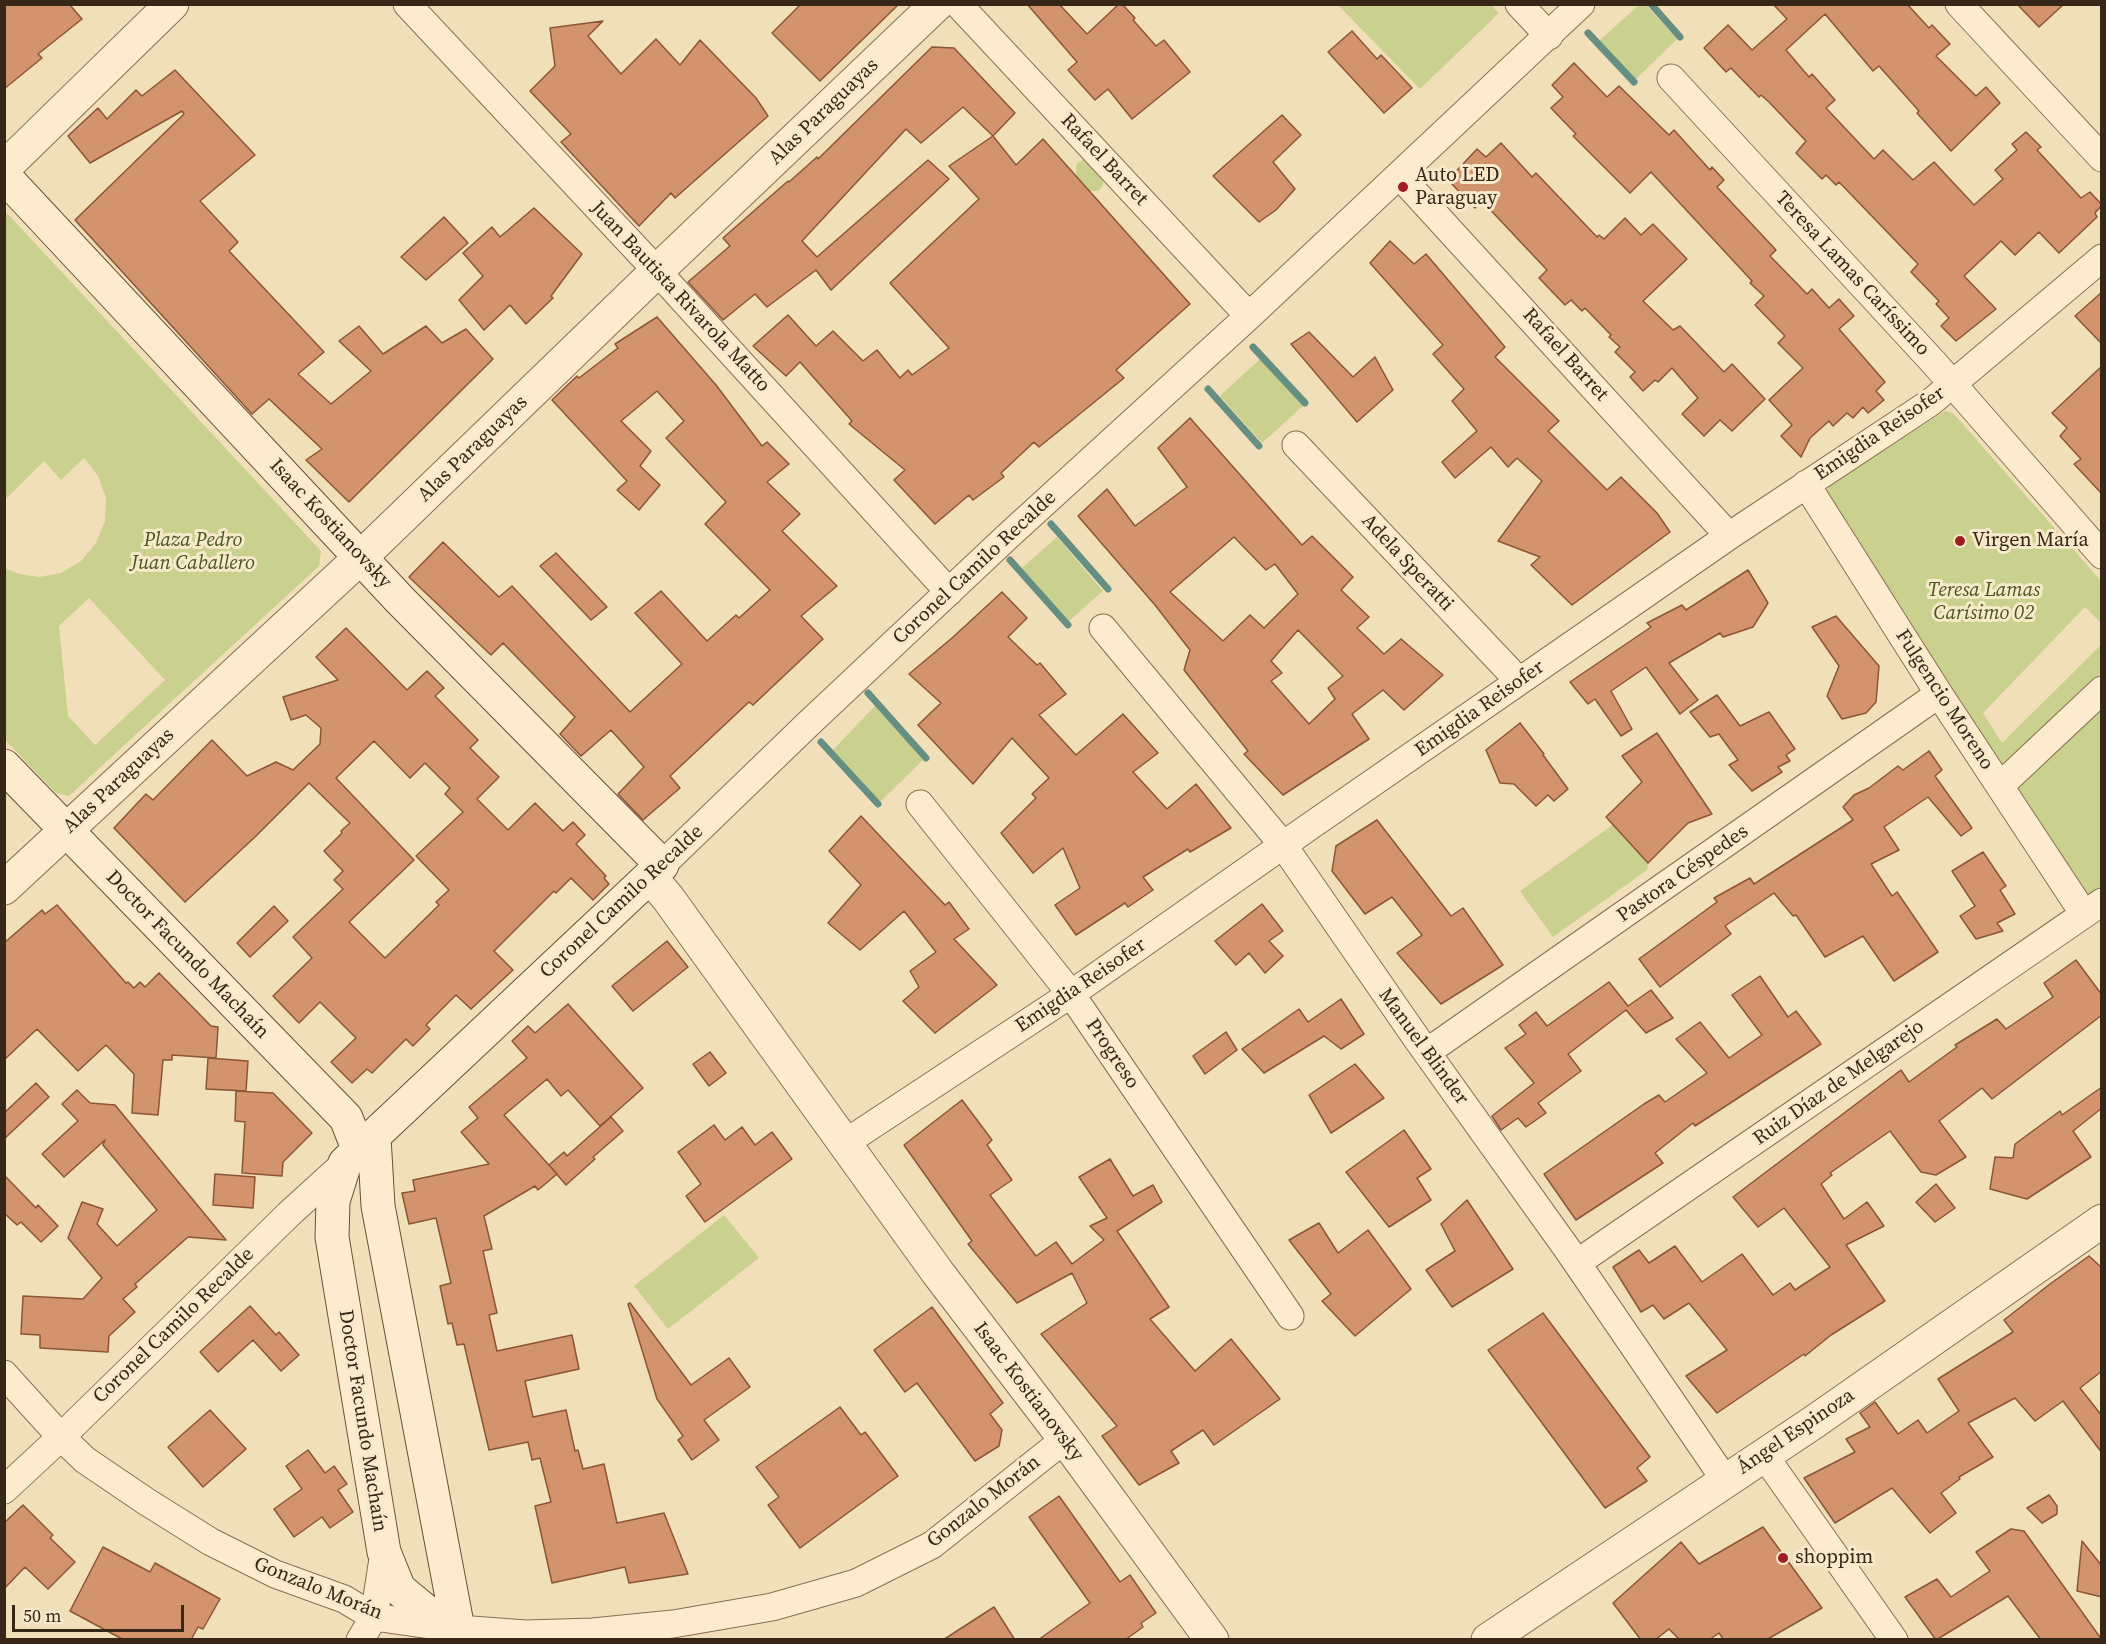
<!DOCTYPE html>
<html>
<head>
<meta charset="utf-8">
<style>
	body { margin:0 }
	#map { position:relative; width:2106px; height:1644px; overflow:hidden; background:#f1dfba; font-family:"Source Serif 4",serif }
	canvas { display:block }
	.frame { position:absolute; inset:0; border:6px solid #372719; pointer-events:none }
	.scale { position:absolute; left:12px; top:1605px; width:172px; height:27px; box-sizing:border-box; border:3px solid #372719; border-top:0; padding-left:8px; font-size:18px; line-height:21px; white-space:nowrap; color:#372719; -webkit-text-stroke:4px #f8e9ca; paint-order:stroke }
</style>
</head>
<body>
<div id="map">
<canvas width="2106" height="1644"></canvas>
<div class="frame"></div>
<div class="scale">50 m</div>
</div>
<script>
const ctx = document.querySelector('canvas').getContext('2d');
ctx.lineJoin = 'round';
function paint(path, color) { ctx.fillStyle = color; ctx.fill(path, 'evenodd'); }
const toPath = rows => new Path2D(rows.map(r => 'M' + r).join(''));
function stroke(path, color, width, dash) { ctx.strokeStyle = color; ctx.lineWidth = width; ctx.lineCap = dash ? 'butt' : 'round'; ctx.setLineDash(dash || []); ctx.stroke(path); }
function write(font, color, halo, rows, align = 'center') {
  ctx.font = font + ' "Source Serif 4",serif'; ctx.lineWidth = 6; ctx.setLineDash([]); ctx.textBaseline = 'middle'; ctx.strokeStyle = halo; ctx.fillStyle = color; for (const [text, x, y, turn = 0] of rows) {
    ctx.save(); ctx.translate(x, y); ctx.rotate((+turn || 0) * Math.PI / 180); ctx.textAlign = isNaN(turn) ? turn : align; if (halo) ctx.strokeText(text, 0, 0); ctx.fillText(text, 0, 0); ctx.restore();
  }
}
paint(toPath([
	[1640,4,1646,5,1677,39,1635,80,1599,41],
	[1338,5,1491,5,1499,13,1420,89],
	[1085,159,1103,174,1103,186,1098,191,1088,191,1079,182,1076,173,1077,163],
	[5,211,321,551,319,566,69,796,56,793,5,740,5,568,19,574,39,577,61,573,81,561,96,543,105,521,106,498,98,476,84,458,61,480,44,461,5,500],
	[89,598,165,680,95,745,68,716,59,626],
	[1260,359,1303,406,1262,443,1220,396],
	[1945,411,1953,413,2101,581,2101,623,2085,607,1983,713,2002,743,2101,645,2101,673,2003,765,1995,763,1827,492,1829,485],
	[1057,537,1103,591,1069,621,1022,568],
	[875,706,923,760,880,802,833,750],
	[2101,708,2101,895,2088,900,2016,792,2017,786],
	[1614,824,1648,863,1647,870,1553,937,1520,891],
	[724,1215,759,1258,668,1329,634,1286]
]), '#cad08d');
stroke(toPath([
	[1651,4,1680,37],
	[1588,33,1634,82],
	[1253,347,1305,403],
	[1208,389,1259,446],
	[1051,524,1108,589],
	[1010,560,1068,625],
	[868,693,926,758],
	[821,742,878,804]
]), '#668f84', 7);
const building = toPath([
	[4,4,69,4,82,19,38,54,42,58,4,89,4,4],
	[801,4,899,4,820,81,772,33,801,4],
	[1027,4,1059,4,1087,34,1119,4,1122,4,1135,18,1133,20,1156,46,1164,40,1190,72,1132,119,1108,89,1095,100,1068,70,1077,62,1027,4],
	[1773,4,1907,4,1929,28,1932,25,1950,44,1936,56,1976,96,1986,87,2000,103,1951,151,1917,113,1919,111,1879,66,1873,71,1825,14,1786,50,1809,77,1812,74,1835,100,1826,108,1874,159,1883,150,1913,180,1934,162,1974,205,2003,179,1995,170,2017,150,2012,144,2026,132,2041,147,2037,150,2081,198,2090,192,2102,205,2095,213,2097,217,2059,253,2039,232,2015,255,2001,241,1964,276,1996,309,1956,341,1941,326,1949,318,1936,304,1939,301,1911,272,1918,264,1839,182,1836,185,1826,175,1822,179,1796,153,1806,141,1769,102,1761,95,1759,97,1731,68,1726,72,1704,48,1728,25,1752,50,1787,19,1773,4],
	[2017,4,2064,4,2039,27,2017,4],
	[603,21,588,36,621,74,656,39,680,65,700,40,756,98,768,116,675,198,671,193,639,226,561,142,571,134,530,91,555,66,550,28,603,21],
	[1352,31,1377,59,1381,55,1412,88,1384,113,1328,52,1352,31],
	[932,47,954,48,1015,113,993,136,963,107,921,143,906,129,802,241,817,257,928,160,949,179,831,290,816,270,767,307,755,294,723,320,688,282,730,246,723,238,788,181,789,182,817,157,818,159,932,47],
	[1574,63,1607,97,1619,86,1669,135,1674,130,1710,170,1712,167,1724,180,1717,187,1776,250,1770,256,1807,294,1812,289,1829,308,1839,299,1854,316,1839,329,1885,382,1876,391,1884,400,1868,413,1863,407,1853,418,1847,413,1833,426,1829,421,1810,438,1801,457,1781,436,1792,425,1769,400,1803,368,1778,343,1785,336,1755,305,1764,296,1750,283,1752,281,1651,172,1630,193,1573,136,1576,134,1551,108,1563,97,1552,85,1574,63],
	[175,70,255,155,200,201,238,242,229,251,324,352,298,374,331,404,371,371,339,341,359,326,383,354,426,326,442,343,466,329,493,359,349,502,306,460,322,449,269,399,252,414,75,220,184,114,182,111,90,163,68,136,98,108,107,119,136,90,142,96,175,70],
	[1282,115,1301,135,1273,162,1295,189,1276,210,1259,222,1213,176,1282,115],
	[993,136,1016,165,1043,139,1190,304,1116,370,1124,378,1039,447,1034,442,1001,473,1004,477,973,500,969,495,935,524,894,480,905,470,849,424,852,421,800,362,786,376,753,346,788,315,816,346,833,331,863,361,877,350,900,378,908,370,912,375,949,348,890,283,979,199,949,166,993,136],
	[1501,143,1532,177,1536,173,1597,237,1599,235,1604,239,1625,218,1641,235,1653,224,1687,259,1643,301,1673,330,1680,326,1724,372,1732,364,1765,399,1732,431,1720,420,1704,436,1682,414,1698,398,1672,368,1658,382,1655,380,1643,391,1630,377,1635,372,1615,352,1620,347,1609,337,1611,335,1585,308,1582,311,1571,300,1565,305,1539,278,1547,270,1482,201,1475,208,1448,180,1477,149,1486,157,1501,143],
	[534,208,582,254,551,296,553,298,526,324,510,305,484,330,459,300,483,276,463,253,492,227,500,237,534,208],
	[444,217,468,243,426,280,401,257,444,217],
	[1390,241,1414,264,1426,254,1505,347,1495,357,1559,421,1548,431,1607,490,1621,477,1657,513,1670,532,1572,605,1531,565,1540,557,1498,541,1542,481,1517,458,1508,467,1491,447,1455,478,1442,462,1477,431,1452,401,1464,389,1433,354,1443,345,1370,263,1390,241],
	[2102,292,2102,344,2075,316,2102,292],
	[657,317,716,385,762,446,767,442,789,464,767,482,800,514,782,531,837,586,801,616,823,639,753,705,749,702,670,776,680,788,643,820,618,794,644,767,611,730,581,756,560,734,575,717,503,643,491,655,409,577,443,542,499,597,512,586,630,712,682,664,635,613,661,591,707,641,736,615,739,618,770,590,705,524,726,502,666,438,684,421,657,391,621,421,651,451,640,466,660,485,639,510,617,490,627,481,552,400,577,376,579,378,618,348,615,344,657,317],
	[1309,332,1353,377,1375,357,1393,390,1357,422,1291,344,1309,332],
	[2102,366,2102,494,2074,464,2081,459,2060,436,2067,428,2052,413,2102,366],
	[1190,418,1302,545,1312,536,1353,577,1341,590,1369,617,1357,628,1384,654,1401,639,1443,675,1404,710,1383,690,1352,714,1369,739,1283,795,1244,754,1248,751,1184,670,1190,650,1155,605,1078,516,1107,489,1135,526,1187,487,1158,448,1190,418],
	[1234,537,1266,570,1275,564,1298,594,1264,628,1250,615,1223,641,1170,592,1234,537],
	[1298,630,1343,676,1328,688,1335,699,1309,724,1271,681,1282,673,1271,661,1298,630],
	[556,553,607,607,591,620,540,566,556,553],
	[1748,570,1768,603,1753,627,1723,637,1720,633,1669,663,1698,700,1680,714,1646,667,1611,691,1632,729,1621,736,1595,699,1588,704,1570,682,1651,627,1647,623,1682,605,1686,610,1748,570],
	[1002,592,1027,618,1008,637,1037,665,1040,663,1066,694,1039,715,1076,755,1123,714,1158,753,1133,772,1167,809,1196,784,1231,828,1190,852,1188,849,1143,877,1153,890,1128,907,1125,903,1076,935,1055,905,1080,888,1063,848,1033,873,1001,833,1036,798,1032,794,1049,778,1012,738,973,784,918,725,941,703,909,674,952,638,1002,592],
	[1836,616,1879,666,1876,702,1866,713,1842,719,1827,696,1839,666,1812,627,1836,616],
	[346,628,407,690,427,671,444,688,435,696,478,740,470,748,499,777,477,799,508,830,535,803,563,831,573,822,585,835,576,844,606,876,604,878,609,884,593,900,571,878,556,893,554,891,494,951,513,970,471,1009,456,995,426,1025,430,1029,413,1046,406,1039,372,1073,367,1069,352,1083,331,1062,356,1038,320,1002,299,1023,273,996,312,958,293,937,343,889,334,880,343,871,324,851,342,833,341,831,350,823,309,783,255,837,185,902,114,828,146,794,153,800,212,740,247,776,276,762,293,770,320,744,321,728,306,715,291,720,283,697,338,680,316,657,346,628],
	[374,741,410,778,425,763,450,788,445,794,463,812,416,856,449,890,436,902,439,905,385,958,349,922,414,860,336,778,374,741],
	[1717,695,1740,726,1769,712,1795,749,1786,755,1790,761,1778,767,1782,772,1752,791,1729,765,1738,760,1719,734,1710,737,1690,712,1717,695],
	[1520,723,1544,754,1543,755,1568,789,1554,801,1548,795,1536,806,1514,784,1500,783,1486,750,1520,723],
	[1657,733,1712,814,1688,823,1648,863,1606,817,1642,782,1622,756,1657,733],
	[1929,751,1942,770,1935,776,1972,828,1961,836,1928,797,1884,827,1899,850,1871,864,1892,896,1897,892,1938,952,1894,981,1863,936,1825,957,1796,915,1793,916,1774,893,1725,926,1731,934,1660,987,1639,959,1717,902,1714,898,1750,878,1754,884,1853,820,1843,807,1854,795,1869,788,1898,766,1903,770,1929,751],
	[861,816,945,905,949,902,969,929,954,939,997,985,935,1033,903,1001,919,987,910,971,936,952,904,911,860,950,828,923,861,885,829,851,861,816],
	[1377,820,1451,916,1463,908,1503,965,1441,1004,1397,953,1422,935,1392,897,1365,914,1332,871,1336,846,1377,820],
	[1983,852,2006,886,2000,890,2015,914,1997,923,2003,931,1976,939,1960,916,1975,906,1952,871,1983,852],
	[1262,904,1283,931,1269,941,1283,956,1265,973,1249,953,1236,965,1215,941,1262,904],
	[57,905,126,983,128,982,134,988,140,982,145,987,159,973,211,1026,218,1027,216,1058,172,1055,172,1060,163,1060,158,1115,132,1113,134,1074,106,1045,78,1071,37,1029,4,1060,4,943,42,910,45,914,57,905],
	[274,906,288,921,250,957,237,943,274,906],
	[667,941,688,967,633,1011,612,986,667,941],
	[2076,960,2102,995,2102,1015,1992,1099,1982,1088,1939,1121,1966,1157,1936,1175,1921,1172,1890,1131,1830,1173,1832,1175,1821,1184,1844,1219,1867,1202,1884,1226,1846,1245,1885,1301,1831,1335,1805,1356,1804,1354,1717,1413,1686,1376,1727,1350,1689,1303,1664,1319,1653,1305,1641,1312,1613,1267,1639,1250,1649,1263,1675,1246,1702,1282,1742,1254,1773,1295,1790,1283,1795,1290,1830,1267,1784,1208,1758,1227,1733,1197,1901,1070,1909,1082,1957,1047,1955,1045,1997,1019,2006,1029,2053,997,2044,983,2076,960],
	[1760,976,1788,1017,1796,1011,1821,1044,1695,1126,1693,1123,1655,1153,1663,1163,1576,1220,1544,1174,1644,1104,1659,1095,1665,1102,1707,1073,1676,1039,1700,1022,1729,1058,1762,1035,1732,995,1760,976],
	[1609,982,1628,1006,1651,990,1673,1018,1646,1033,1626,1010,1568,1054,1581,1071,1538,1103,1546,1113,1526,1127,1518,1118,1501,1130,1492,1116,1534,1083,1505,1048,1526,1034,1519,1025,1536,1012,1547,1026,1609,982],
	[1341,999,1364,1034,1341,1049,1324,1036,1264,1073,1242,1049,1299,1009,1308,1022,1341,999],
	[568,1004,643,1088,600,1126,568,1090,561,1096,547,1079,504,1115,557,1174,538,1190,535,1186,484,1216,492,1249,483,1251,497,1313,489,1315,497,1351,572,1335,579,1369,525,1381,533,1417,566,1410,575,1451,578,1450,583,1469,604,1464,617,1523,664,1513,688,1574,629,1583,625,1567,552,1583,535,1506,551,1502,540,1458,532,1460,528,1442,489,1450,464,1344,457,1345,452,1323,448,1324,440,1286,451,1283,436,1218,409,1224,402,1193,415,1191,413,1180,489,1164,461,1132,478,1118,469,1107,527,1058,512,1041,528,1026,535,1033,568,1004],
	[1226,1032,1237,1050,1205,1074,1193,1056,1226,1032],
	[710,1052,726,1073,709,1086,693,1064,710,1052],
	[208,1058,248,1061,246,1091,206,1089,208,1058],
	[1355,1064,1384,1098,1331,1133,1309,1095,1355,1064],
	[36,1083,49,1097,4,1139,4,1113,36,1083],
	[2102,1087,2102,1108,2073,1131,2091,1157,2027,1199,1990,1189,1995,1157,2013,1158,2015,1144,2060,1111,2062,1115,2102,1087],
	[77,1090,90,1103,115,1105,226,1240,188,1237,135,1284,137,1287,123,1299,135,1312,109,1336,108,1352,40,1348,40,1335,21,1334,23,1296,83,1299,102,1278,68,1238,82,1202,103,1209,97,1224,117,1246,157,1210,103,1145,105,1140,64,1177,42,1154,78,1121,62,1104,77,1090],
	[236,1091,273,1093,312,1133,283,1162,282,1176,242,1173,245,1122,235,1121,236,1091],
	[962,1100,992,1140,987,1145,1012,1180,990,1195,1036,1256,1056,1242,1072,1264,1104,1240,1090,1226,1107,1218,1079,1177,1110,1159,1133,1196,1153,1185,1162,1202,1117,1231,1169,1307,1150,1319,1195,1371,1231,1339,1280,1399,1214,1445,1203,1430,1171,1451,1179,1463,1139,1485,1102,1436,1117,1426,1041,1334,1087,1303,1072,1273,1017,1303,968,1244,972,1241,904,1145,962,1100],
	[611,1117,623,1131,593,1157,595,1159,566,1185,549,1165,564,1152,567,1156,611,1117],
	[714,1125,725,1140,742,1127,755,1145,772,1132,792,1159,705,1222,686,1196,701,1184,678,1152,714,1125],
	[1404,1130,1431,1169,1417,1178,1431,1200,1389,1227,1346,1172,1404,1130],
	[215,1174,255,1177,253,1208,213,1205,215,1174],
	[4,1175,36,1208,38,1205,58,1226,41,1242,21,1222,17,1225,4,1213,4,1175],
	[1936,1184,1955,1208,1935,1222,1916,1202,1936,1184],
	[1467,1200,1513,1269,1452,1307,1426,1270,1455,1251,1441,1224,1467,1200],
	[1319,1223,1338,1253,1368,1230,1411,1289,1355,1336,1322,1301,1331,1294,1289,1240,1319,1223],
	[2089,1256,2102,1268,2102,1371,2080,1388,2102,1416,2102,1453,2063,1401,2035,1421,2015,1398,1968,1423,1993,1457,1959,1477,1960,1479,1941,1493,1956,1513,1930,1533,1892,1488,1835,1523,1804,1478,1855,1452,1846,1439,1870,1427,1860,1413,1875,1402,1898,1434,1918,1420,1927,1433,1959,1411,1938,1379,2013,1332,2004,1320,2050,1284,2089,1256],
	[630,1303,691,1385,729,1358,750,1387,704,1420,719,1440,692,1460,678,1440,683,1436,657,1399,628,1304,630,1303],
	[250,1306,276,1335,279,1332,299,1355,281,1371,253,1340,218,1372,200,1352,250,1306],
	[932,1307,1003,1403,990,1414,1002,1430,999,1446,975,1461,917,1383,905,1392,874,1350,932,1307],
	[1543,1313,1650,1457,1637,1468,1647,1481,1605,1508,1488,1350,1543,1313],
	[840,1407,861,1435,865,1432,898,1476,800,1548,768,1505,779,1497,756,1467,840,1407],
	[210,1410,246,1449,203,1487,168,1447,210,1410],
	[308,1450,325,1473,334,1466,347,1484,338,1490,353,1512,330,1528,322,1517,294,1537,274,1509,302,1489,286,1466,308,1450],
	[2049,1495,2057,1506,2057,1514,2042,1523,2027,1508,2049,1495],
	[1059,1496,1120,1582,1130,1575,1156,1613,1141,1623,1143,1627,1125,1640,1038,1640,1090,1603,1029,1517,1059,1496],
	[23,1505,53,1535,50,1538,75,1562,48,1589,25,1567,4,1589,4,1523,23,1505],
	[1763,1527,1822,1608,1766,1640,1724,1640,1719,1633,1709,1640,1680,1640,1669,1629,1655,1640,1641,1640,1613,1603,1681,1542,1699,1564,1763,1527],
	[2011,1529,2024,1531,2102,1640,2041,1640,2008,1596,1936,1640,1905,1597,1937,1579,1951,1597,1990,1571,1976,1552,2011,1529],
	[2082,1541,2102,1566,2102,1597,2077,1591,2082,1541],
	[103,1547,150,1572,155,1563,220,1599,203,1629,198,1627,191,1640,124,1640,70,1611,103,1547],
	[994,1607,1015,1640,943,1640,994,1607]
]);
paint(building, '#d3936c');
stroke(building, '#8b5537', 1.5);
const minor = toPath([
	[407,4,657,271,949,592],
	[958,4,1249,316],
	[1519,4,1549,36],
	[1959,4,2102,158],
	[1671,78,1935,364,2102,555],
	[1399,175,1729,536],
	[1296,445,1519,681],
	[1806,484,1939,694,2078,905,2086,913],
	[1103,628,1283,845,1417,1039,1568,1250,1725,1480],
	[2000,786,2102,690],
	[920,804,1071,994,1290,1316],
	[662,865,806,726,1008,536,1249,316,1581,4],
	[1427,1052,1939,694],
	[845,1143,1071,994,1306,829,1729,536,1931,402,2102,258],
	[1577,1263,2102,902],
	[4,1374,61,1437,85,1460,147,1502,211,1542,275,1574,344,1599,374,1617,458,1629,526,1634,593,1632,673,1624,772,1607,856,1583,932,1545,1065,1439],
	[1764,1455,1894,1640],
	[4,1490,61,1437,289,1214,345,1163],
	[360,1640,374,1617,384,1552]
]);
const tertiary = toPath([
	[4,168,172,4],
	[650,877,668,898,938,1273,1065,1439,1212,1640],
	[4,888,361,557,657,271,937,4],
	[1488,1640,1814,1422,2102,1221]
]);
const secondary = toPath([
	[4,176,400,600,662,865,345,1163,333,1201,332,1237,384,1552,399,1589,428,1613,458,1629,469,1640],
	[4,766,346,1118,359,1151],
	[374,1137,378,1206,458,1629]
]);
stroke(minor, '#896e53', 29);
stroke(tertiary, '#896e53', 35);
stroke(secondary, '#6b4f36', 35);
stroke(minor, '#fceccd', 27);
stroke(tertiary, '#fceccd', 33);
stroke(secondary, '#fceccd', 33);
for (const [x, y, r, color] of [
	[1403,187,6,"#9e1e23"],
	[1960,541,6,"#9e1e23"],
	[1783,1558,6,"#9e1e23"]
]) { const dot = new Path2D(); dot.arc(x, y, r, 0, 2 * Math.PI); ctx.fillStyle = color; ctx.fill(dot); stroke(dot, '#f8e9ca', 2); }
write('20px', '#372719', '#f8e9ca', [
	["Alas Paraguayas",824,112,-44],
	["Rafael Barret",1104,160,47],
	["Teresa Lamas Caríssimo",1852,274,47],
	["Juan Bautista Rivarola Matto",680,297,47],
	["Rafael Barret",1565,355,48],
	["Emigdia Reisofer",1880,434,-34],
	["Alas Paraguayas",473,449,-44],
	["Isaac Kostianovsky",330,524,47],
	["Adela Speratti",1407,563,47],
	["Coronel Camilo Recalde",975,568,-43],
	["Fulgencio Moreno",1944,700,57],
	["Emigdia Reisofer",1480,709,-35],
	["Alas Paraguayas",119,781,-43],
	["Pastora Céspedes",1683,874,-35],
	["Coronel Camilo Recalde",622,902,-43],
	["Doctor Facundo Machaín",187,955,46],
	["Emigdia Reisofer",1081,986,-34],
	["Manuel Blinder",1423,1047,54],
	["Progreso",1112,1054,56],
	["Ruiz Díaz de Melgarejo",1839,1083,-35],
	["Coronel Camilo Recalde",174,1326,-44],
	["Isaac Kostianovsky",1028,1392,53],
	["Doctor Facundo Machaín",362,1421,81],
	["Ángel Espinoza",1796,1432,-34],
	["Gonzalo Morán",984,1502,-38],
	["Gonzalo Morán",318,1589,22]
]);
write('20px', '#372719', '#f8e9ca', [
	["Auto LED",1415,176],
	["Paraguay",1415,199],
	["Virgen María",1972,541],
	["shoppim",1795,1558]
], 'left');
write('italic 20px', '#49551e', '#f8e9ca', [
	["Plaza Pedro",193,541],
	["Juan Caballero",193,564],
	["Teresa Lamas",1984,591],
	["Carísimo 02",1984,614]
]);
</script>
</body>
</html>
